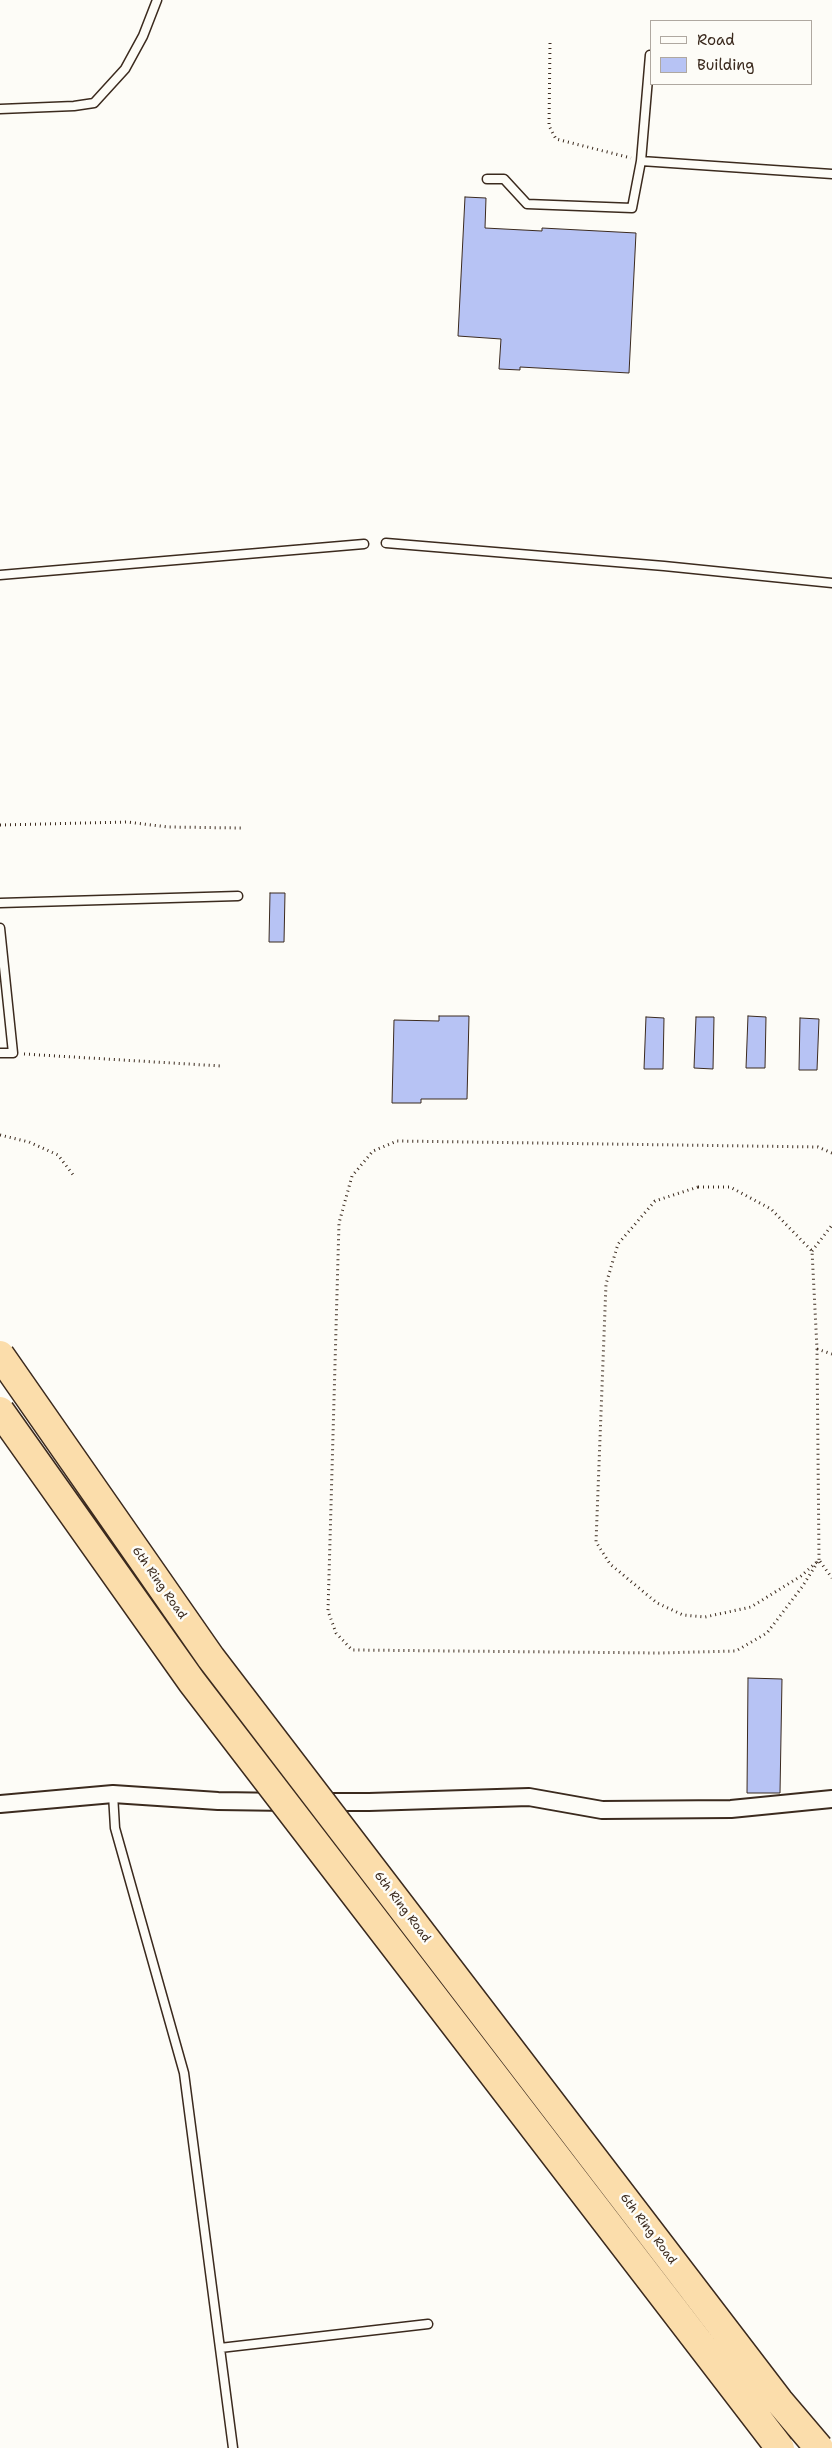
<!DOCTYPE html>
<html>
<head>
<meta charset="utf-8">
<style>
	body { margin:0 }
	#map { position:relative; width:832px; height:2448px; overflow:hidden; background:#fdfcf7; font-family:"Shantell Sans",sans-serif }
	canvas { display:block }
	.legend { position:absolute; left:650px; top:20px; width:162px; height:65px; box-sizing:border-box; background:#fdfcf7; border:1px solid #afa8a0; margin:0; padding:6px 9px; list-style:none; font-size:15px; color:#3b2a1e }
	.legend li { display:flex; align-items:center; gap:10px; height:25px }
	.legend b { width:25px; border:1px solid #afa8a0 }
</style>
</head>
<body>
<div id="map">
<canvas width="832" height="2448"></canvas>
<ul class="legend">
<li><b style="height:6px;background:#fdfcf7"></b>Road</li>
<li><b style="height:14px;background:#b7c3f4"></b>Building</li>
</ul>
</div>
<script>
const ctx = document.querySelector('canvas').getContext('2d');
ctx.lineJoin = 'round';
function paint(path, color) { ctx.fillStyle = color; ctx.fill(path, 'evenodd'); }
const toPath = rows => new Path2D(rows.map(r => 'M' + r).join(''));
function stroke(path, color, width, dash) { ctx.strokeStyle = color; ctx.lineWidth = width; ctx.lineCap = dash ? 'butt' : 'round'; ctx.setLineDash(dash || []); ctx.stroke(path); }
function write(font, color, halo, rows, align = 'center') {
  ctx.font = font + ' "Shantell Sans",sans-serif'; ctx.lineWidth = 5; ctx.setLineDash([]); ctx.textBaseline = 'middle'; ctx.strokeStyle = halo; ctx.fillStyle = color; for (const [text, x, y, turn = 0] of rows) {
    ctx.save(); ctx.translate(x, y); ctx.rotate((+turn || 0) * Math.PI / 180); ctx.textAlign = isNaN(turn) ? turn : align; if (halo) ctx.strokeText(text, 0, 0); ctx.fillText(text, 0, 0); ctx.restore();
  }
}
const building = toPath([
	[465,197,486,198,485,228,542,231,542,228,636,233,629,373,520,367,520,370,499,369,501,339,458,336,465,197],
	[270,893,285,893,284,942,269,942,270,893],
	[439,1016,469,1016,467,1099,421,1099,421,1103,392,1103,394,1020,439,1021,439,1016],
	[748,1016,766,1017,765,1068,746,1068,748,1016],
	[646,1017,664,1018,663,1069,644,1069,646,1017],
	[696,1017,714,1017,713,1069,694,1068,696,1017],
	[800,1018,819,1019,817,1070,799,1070,800,1018],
	[748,1678,782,1679,780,1793,747,1793,748,1678]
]);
paint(building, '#b7c3f4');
stroke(building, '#3b2a1e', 1);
const service = toPath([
	[650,55,641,161,832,174],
	[0,109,74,106,94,103,125,69,143,36,157,0],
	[487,179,504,179,527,204,632,208,641,161],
	[386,543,664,566,832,583],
	[0,575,364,544],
	[0,903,238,896],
	[0,928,13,1053,0,1053],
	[113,1794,115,1828,184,2073,233,2448],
	[220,2348,428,2324]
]);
const minor = toPath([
	[316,1802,369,1802,529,1797,602,1810,731,1809,832,1799],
	[0,1804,113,1794,218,1801,289,1802]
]);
stroke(service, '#3b2a1e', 11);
stroke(minor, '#3b2a1e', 20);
stroke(toPath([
	[550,43,549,126,556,139,631,158],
	[0,825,127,822,168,827,242,828],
	[24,1054,221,1066],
	[0,1135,29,1142,58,1155,74,1176],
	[832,1153,818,1147,397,1141,373,1151,352,1176,339,1223,328,1611,336,1633,352,1650,659,1653,736,1651,767,1633,802,1587,819,1560,832,1578],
	[698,1187,730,1187,771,1209,812,1251,817,1349,819,1560,801,1576,751,1607,705,1617,683,1615,657,1603,610,1564,596,1542,606,1284,618,1244,655,1201,698,1187],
	[812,1251,832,1225],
	[817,1349,832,1354]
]), '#3b2a1e', 3, [1, 4]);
stroke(service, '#fdfcf7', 8);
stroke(minor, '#fdfcf7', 16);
const motorwayBridge = toPath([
	[0,1355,211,1658,779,2401,819,2448],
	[0,1411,192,1682,780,2448]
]);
stroke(motorwayBridge, '#3b2a1e', 31, []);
stroke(motorwayBridge, '#fbddab', 28);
write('12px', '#3b2a1e', '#fdfcf7', [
	["6th Ring Road",159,1583,55],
	["6th Ring Road",402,1907,53],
	["6th Ring Road",648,2229,53]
]);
</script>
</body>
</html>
